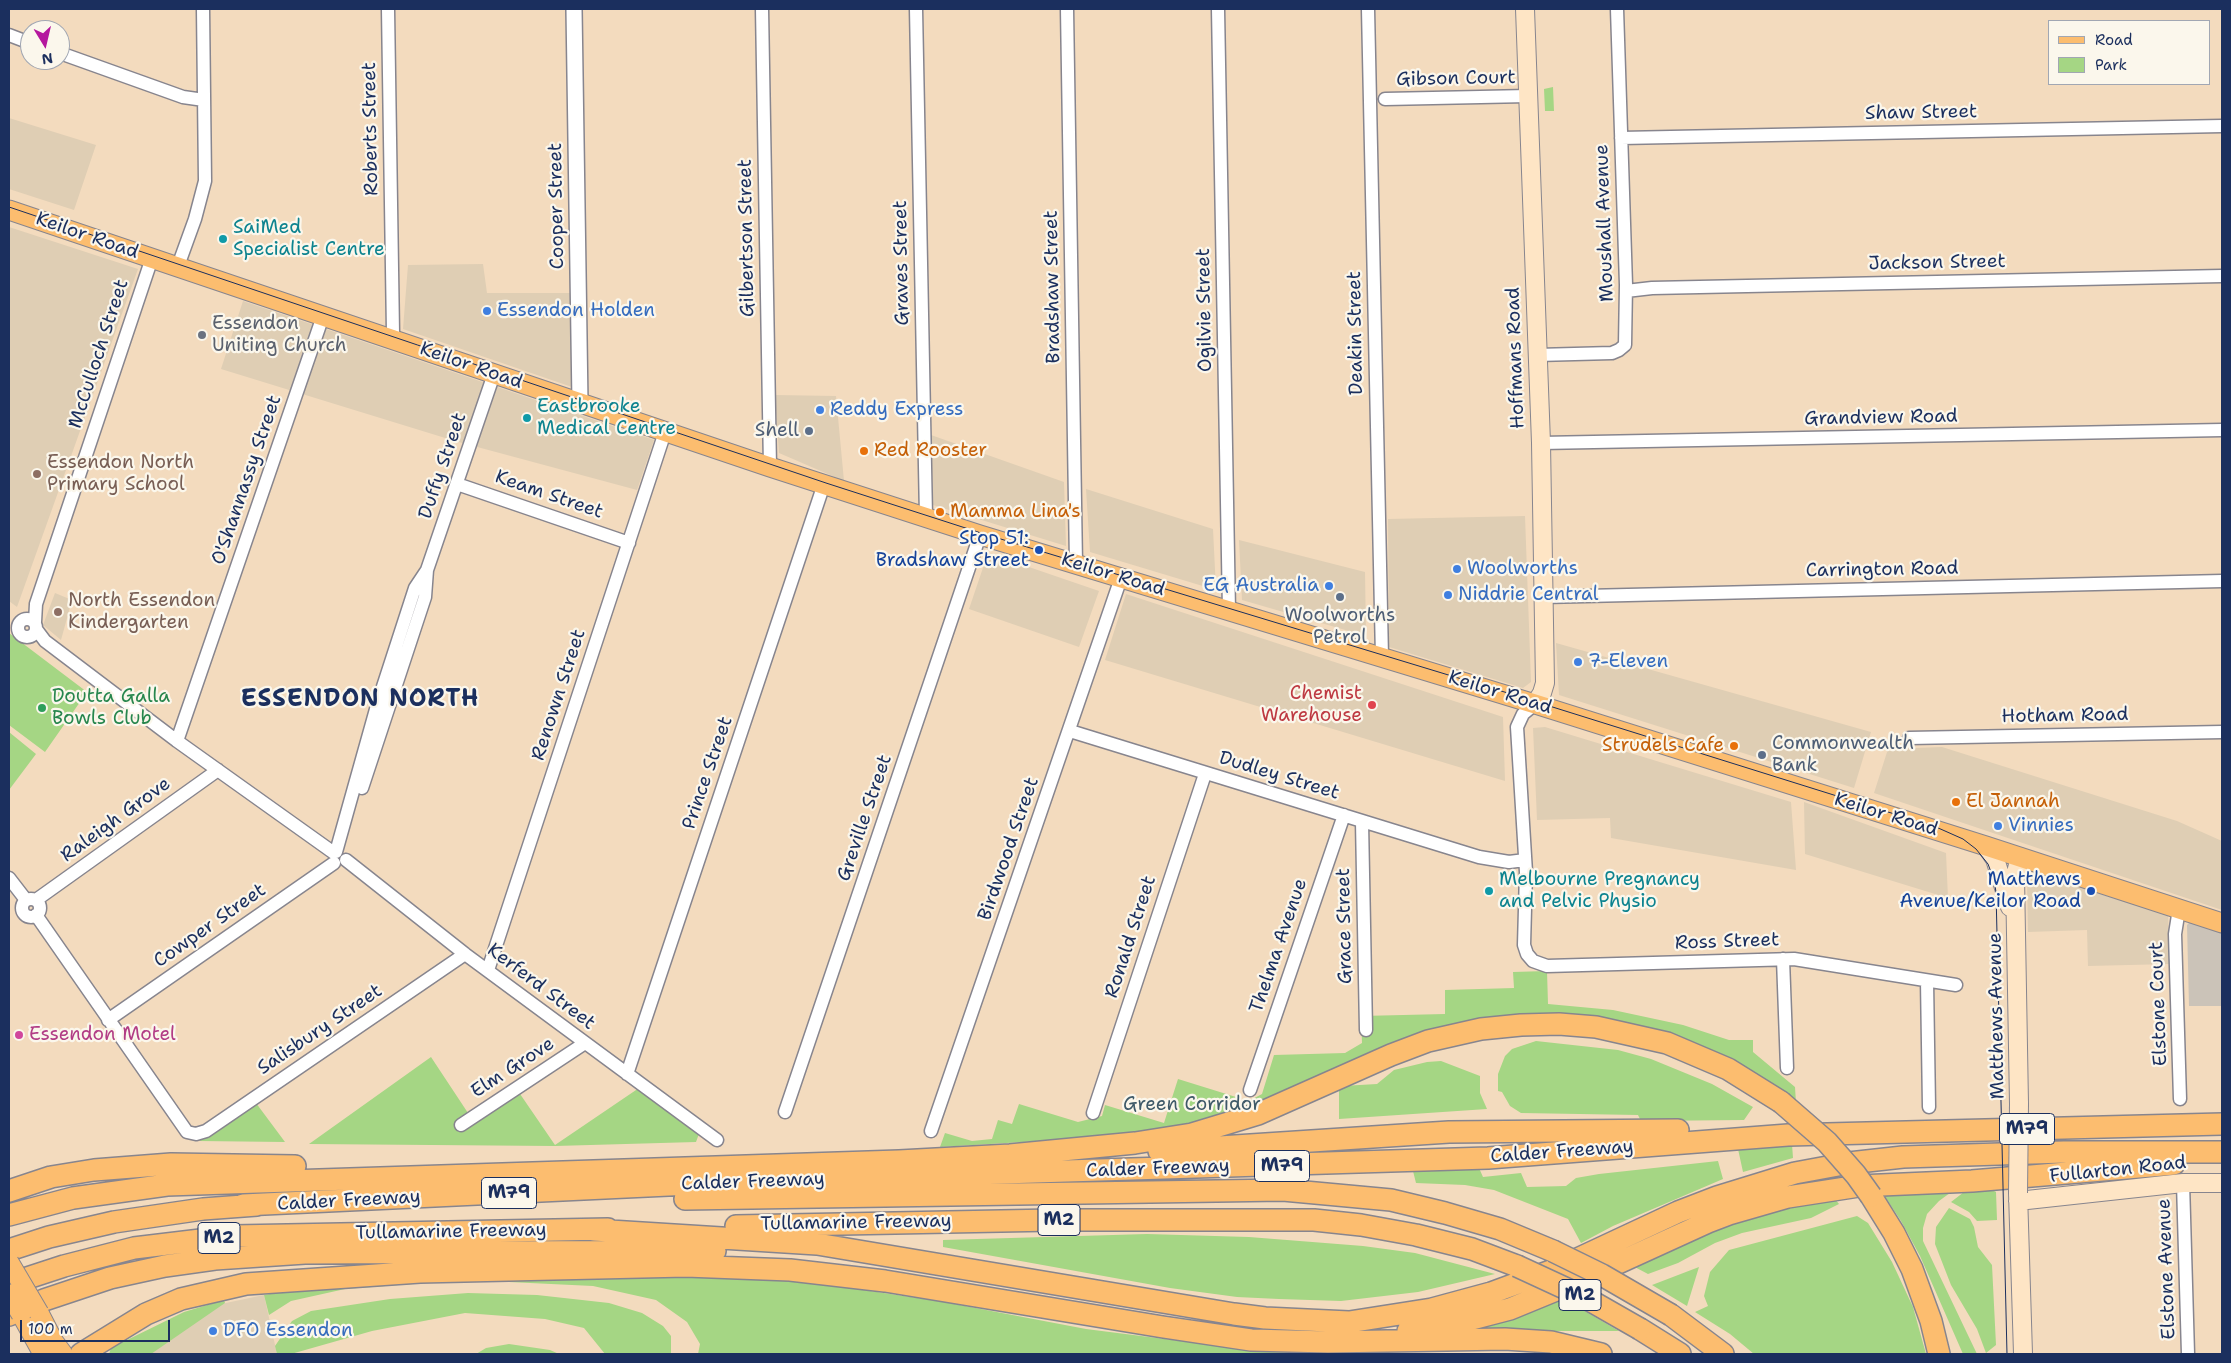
<!DOCTYPE html>
<html>
<head>
<meta charset="utf-8">
<style>
	body { margin:0 }
	#map { position:relative; width:2231px; height:1363px; overflow:hidden; background:#f3dbbe; font-family:"Shantell Sans",sans-serif }
	canvas { display:block }
	.frame { position:absolute; inset:0; border:10px solid #1b2f5e; pointer-events:none }
	.legend { position:absolute; left:2048px; top:20px; width:162px; height:65px; box-sizing:border-box; background:#fbf7ec; border:1px solid #a1a7b3; margin:0; padding:6px 9px; list-style:none; font-size:15px; color:#1b2f5e }
	.legend li { display:flex; align-items:center; gap:10px; height:25px }
	.legend b { width:25px; border:1px solid #a1a7b3 }
	.north { position:absolute; left:20px; top:20px; width:50px; height:50px; box-sizing:border-box; background:#fbf7ec; border:1px solid #a1a7b3; border-radius:50%; rotate:171deg; font-size:14px; font-weight:700; line-height:20px; text-align:center; color:#1b2f5e }
	.north::after { content:''; display:block; margin:auto; width:18px; height:22px; background:#b5179e; clip-path:polygon(50% 0,100% 100%,50% 72%,0 100%) }
	.scale { position:absolute; left:20px; top:1320px; width:150px; height:22px; box-sizing:border-box; border:2px solid #1b2f5e; border-top:0; padding-left:6px; font-size:15px; line-height:18px; white-space:nowrap; color:#1b2f5e; -webkit-text-stroke:4px #fbf7ec; paint-order:stroke }
</style>
</head>
<body>
<div id="map">
<canvas width="2231" height="1363"></canvas>
<div class="frame"></div>
<ul class="legend">
<li><b style="height:6px;background:#fcbd6f"></b>Road</li>
<li><b style="height:14px;background:#a5d684"></b>Park</li>
</ul>
<div class="north">N</div>
<div class="scale">100 m</div>
</div>
<script>
const ctx = document.querySelector('canvas').getContext('2d');
ctx.lineJoin = 'round';
function paint(path, color) { ctx.fillStyle = color; ctx.fill(path, 'evenodd'); }
const toPath = rows => new Path2D(rows.map(r => 'M' + r).join(''));
function stroke(path, color, width, dash) { ctx.strokeStyle = color; ctx.lineWidth = width; ctx.lineCap = dash ? 'butt' : 'round'; ctx.setLineDash(dash || []); ctx.stroke(path); }
function write(font, color, halo, rows, align = 'center') {
  ctx.font = font + ' "Shantell Sans",sans-serif'; ctx.lineWidth = 4.5; ctx.setLineDash([]); ctx.textBaseline = 'middle'; ctx.strokeStyle = halo; ctx.fillStyle = color; for (const [text, x, y, turn = 0] of rows) {
    ctx.save(); ctx.translate(x, y); ctx.rotate((+turn || 0) * Math.PI / 180); ctx.textAlign = isNaN(turn) ? turn : align; if (halo) ctx.strokeText(text, 0, 0); ctx.fillText(text, 0, 0); ctx.restore();
  }
}
paint(toPath([
	[9,118,96,145,74,210,9,189],
	[9,227,138,269,17,607,9,601],
	[483,264,487,293,570,293,572,387,403,329,408,265],
	[243,301,654,440,637,490,455,441,221,369],
	[775,395,836,396,844,481,779,453],
	[931,435,1064,482,1066,546,933,505],
	[1086,489,1213,529,1216,590,1090,552],
	[1525,516,1531,682,1523,688,1389,647,1388,519],
	[1239,540,1365,572,1366,636,1242,600],
	[988,553,1099,591,1079,647,969,609],
	[55,593,72,600,61,640,43,625],
	[1126,594,1503,717,1505,781,1105,660],
	[1556,643,1871,732,1854,788,1559,695],
	[1545,727,1791,802,1796,870,1611,838,1610,818,1537,820,1533,728],
	[1942,747,2177,821,2222,841,2222,910,1874,793,1888,749],
	[1804,802,1946,853,1948,898,1805,854],
	[2035,874,2168,915,2170,964,2088,966,2087,930,2028,932,2027,880],
	[264,1295,277,1354,128,1354,221,1304]
]), '#dfceb4');
paint(toPath([
	[2191,921,2222,929,2222,1006,2189,1006,2187,925]
]), '#cbc3b8');
paint(toPath([
	[1553,87,1554,111,1545,111,1544,89],
	[9,633,87,692,45,752,9,725],
	[9,732,36,754,9,790],
	[1547,971,1548,1004,1613,1010,1683,1025,1729,1040,1753,1040,1753,1052,1795,1087,1796,1103,1711,1052,1482,1020,1276,1099,1196,1124,1090,1138,940,1147,945,1133,972,1141,992,1139,998,1120,1012,1124,1019,1104,1078,1122,1102,1116,1105,1105,1164,1123,1178,1079,1236,1097,1237,1101,1245,1103,1262,1094,1274,1055,1345,1053,1362,1043,1361,1016,1445,1014,1445,990,1514,988,1513,972],
	[1536,1041,1618,1050,1651,1059,1712,1084,1753,1107,1744,1120,1641,1121,1638,1115,1521,1113,1510,1106,1502,1092,1498,1091,1498,1074,1505,1056,1512,1049],
	[431,1057,468,1113,518,1091,555,1145,639,1088,700,1131,696,1142,555,1146,309,1144],
	[1441,1061,1480,1076,1480,1093,1487,1109,1339,1119,1339,1089,1342,1086,1377,1084,1394,1070,1427,1062],
	[256,1103,285,1142,199,1141],
	[1792,1144,1793,1158,1743,1172,1738,1149],
	[1718,1161,1723,1179,1613,1226,1581,1243,1568,1219,1494,1190,1465,1185,1416,1183,1413,1171,1479,1168,1483,1177,1521,1173,1527,1187,1566,1186,1576,1178,1599,1174],
	[1994,1185,1994,1191,1996,1192,1997,1220,1977,1221,1969,1212,1951,1202,1964,1192],
	[1954,1190,1939,1201,1927,1214,1923,1228,1923,1241,1977,1354,1963,1354,1920,1256,1901,1221,1884,1195],
	[1830,1193,1839,1204,1811,1218,1742,1233,1715,1243,1678,1263,1648,1274,1629,1264,1663,1245],
	[1949,1208,1970,1219,1974,1227,1978,1247,1992,1265,1996,1345,1986,1353,1977,1329,1951,1285,1935,1244,1936,1227],
	[1857,1216,1868,1223,1892,1262,1913,1307,1926,1354,1754,1354,1730,1334,1695,1312,1708,1306,1704,1296,1710,1272,1729,1250],
	[1147,1234,1249,1237,1363,1246,1415,1253,1495,1274,1418,1292,1341,1301,1279,1299,1237,1297,1170,1288,943,1247,943,1240],
	[1699,1267,1687,1306,1652,1285],
	[531,1271,750,1277,857,1289,944,1302,1086,1329,1267,1352,1460,1354,698,1354,700,1344,687,1322,656,1300,593,1286,467,1280,345,1289,291,1301,269,1315,264,1295,305,1288],
	[468,1293,537,1295,609,1303,642,1313,663,1326,671,1336,671,1353,605,1354,584,1328,545,1319,465,1313,372,1331,291,1354,277,1354,275,1346,292,1321,311,1311,390,1299],
	[1562,1298,1619,1331,1544,1331,1476,1334,1473,1327],
	[224,1300,225,1303,151,1354,109,1354,111,1348,120,1337,127,1340,184,1312],
	[509,1344,550,1350,559,1354,476,1354,486,1348]
]), '#a5d684');
const minor = toPath([
	[388,9,393,333,391,339],
	[762,9,770,467],
	[916,9,926,517],
	[1067,9,1076,564],
	[1218,9,1229,611],
	[1368,9,1382,657],
	[9,35,30,43],
	[60,53,183,97,204,100],
	[1385,99,1528,96],
	[1621,138,2222,126],
	[178,266,195,219,205,181,203,9],
	[1626,291,1652,288,2222,276],
	[1537,355,1612,353,1619,350,1625,345,1626,285,1617,9],
	[1541,443,2222,430],
	[457,484,629,543],
	[1543,597,2222,581],
	'18 628a9 9 0 1 1 18 0a9 9 0 1 1-18 0Z',
	[35,622,36,604,152,258],
	[36,629,45,641,177,741,334,853],
	[1535,704,1523,714,1517,727,1526,872,1524,945,1527,954,1533,961,1547,966,1794,959,1956,985],
	[1070,731,1479,857,1509,862,1525,860],
	[1909,738,2222,732],
	[177,741,323,316],
	[362,788,425,597,427,570],
	[1362,822,1366,1030],
	[336,852,378,702,415,588,427,570,494,374],
	[346,860,465,954,717,1140],
	[9,878,26,900],
	'22 908a9 9 0 1 1 18 0a9 9 0 1 1-18 0Z',
	[36,900,218,770],
	[2179,909,2175,934,2180,1099],
	[36,915,187,1132,196,1134,206,1131,465,954],
	[1783,959,1787,1068],
	[488,970,665,432],
	[1927,981,1929,1107],
	[108,1020,334,863],
	[627,1074,824,484],
	[1250,1090,1344,815],
	[785,1112,980,535],
	[1093,1113,1205,774],
	[461,1125,585,1043],
	[931,1131,1121,578],
	[2183,1183,2188,1354]
]);
const tertiary = toPath([
	[574,9,580,403]
]);
const secondary = toPath([
	[1525,9,1541,443,1545,683,1542,693,1535,704],
	[1986,846,1995,859,2010,907],
	[2019,1104,2015,877,2020,857],
	[2018,1193,2023,1354],
	[2018,1201,2183,1183,2222,1183]
]);
const primary = toPath([
	[9,210,770,467,980,535,1535,704,1986,846,2222,923],
	[39,1313,54,1342,63,1354],
	[21,1314,43,1354]
]);
const motorway = toPath([
	[1159,1151,1449,1132,1678,1130],
	[9,1191,51,1177,94,1170,171,1164,295,1166],
	[1871,1196,1894,1233,1912,1269,1931,1321,1939,1354],
	[685,1199,1283,1190,1391,1200,1445,1213,1500,1229,1553,1251],
	[243,1205,775,1180,1488,1158,1788,1135,2222,1124],
	[9,1215,73,1198,167,1185,899,1161,1010,1155,1135,1143,1192,1134,1258,1114,1391,1055,1428,1041,1481,1029,1521,1025,1559,1024,1596,1027,1667,1043,1728,1069,1781,1102],
	[736,1226,1054,1220,1314,1220,1361,1225,1416,1235,1472,1249,1517,1266],
	[594,1230,817,1244,1234,1314,1265,1318,1349,1322,1432,1309,1491,1293,1556,1269,1678,1212,1717,1197,1795,1173,1849,1163,1903,1157,2064,1152,2222,1152],
	[9,1250,49,1237,114,1222,203,1209,257,1205],
	[9,1284,64,1266,134,1248,234,1236,608,1229],
	[9,1315,44,1300,110,1278,165,1266,215,1259,305,1253,715,1251],
	[1671,1315,1723,1354],
	[1640,1329,1680,1354],
	[1408,1331,1464,1321,1510,1309,1583,1279,1708,1222,1729,1214,1788,1197,1859,1186,1972,1181,2174,1164],
	[81,1354,146,1314,181,1299,246,1284,420,1272,686,1266,790,1270,885,1281,1163,1327,1251,1340,1328,1342,1505,1339,1551,1342,1601,1354]
]);
stroke(minor, '#87858e', 15);
stroke(tertiary, '#87858e', 18);
stroke(secondary, '#87858e', 20);
stroke(primary, '#87858e', 21);
stroke(motorway, '#87858e', 24);
stroke(minor, '#fff', 12);
stroke(tertiary, '#fff', 15);
stroke(secondary, '#fee5c5', 18);
stroke(primary, '#fcbd6f', 19);
stroke(motorway, '#fcbd6f', 21);
stroke(toPath([
	[9,207,826,483,981,533,1511,694,1936,827,1963,839,1976,849,1988,864,1994,880,1996,892,2007,1354]
]), '#1b2f5e', 1);
const secondaryBridge = toPath([
	[2018,1193,2019,1104]
]);
const primaryBridge = toPath([
	[9,1262,39,1313],
	[9,1294,21,1314]
]);
const motorwayBridge = toPath([
	[1781,1102,1827,1142,1856,1175,1871,1196],
	[1553,1251,1602,1275,1671,1315],
	[1517,1266,1584,1297,1640,1329]
]);
stroke(secondaryBridge, '#87858e', 20, []);
stroke(primaryBridge, '#87858e', 21, []);
stroke(motorwayBridge, '#87858e', 24, []);
stroke(secondaryBridge, '#fee5c5', 18);
stroke(primaryBridge, '#fcbd6f', 19);
stroke(motorwayBridge, '#fcbd6f', 21);
for (const [x, y, r, color] of [
	[223,239,5,"#0f9aa8"],
	[487,311,5,"#3f7fe0"],
	[202,335,5,"#6b7280"],
	[820,410,5,"#3f7fe0"],
	[527,418,5,"#0f9aa8"],
	[809,431,5,"#5c6f8a"],
	[864,451,5,"#e8710a"],
	[37,474,5,"#8d6e63"],
	[940,512,5,"#e8710a"],
	[1039,550,5,"#1a4fb4"],
	[1457,569,5,"#3f7fe0"],
	[1329,586,5,"#3f7fe0"],
	[1448,595,5,"#3f7fe0"],
	[1340,597,5,"#5c6f8a"],
	[58,612,5,"#8d6e63"],
	[1578,662,5,"#3f7fe0"],
	[1372,705,5,"#e0444e"],
	[42,708,5,"#2e9e5b"],
	[1734,746,5,"#e8710a"],
	[1762,755,5,"#5c6f8a"],
	[1956,802,5,"#e8710a"],
	[1998,826,5,"#3f7fe0"],
	[1489,891,5,"#0f9aa8"],
	[2091,891,5,"#1a4fb4"],
	[19,1035,5,"#d1479c"],
	[213,1331,5,"#3f7fe0"]
]) { const dot = new Path2D(); dot.arc(x, y, r, 0, 2 * Math.PI); ctx.fillStyle = color; ctx.fill(dot); stroke(dot, '#fbf7ec', 2); }
for (const [x, y, w] of [
	[2027,1129,55],
	[1282,1166,55],
	[509,1193,55],
	[1059,1220,42],
	[219,1238,42],
	[1580,1295,42]
]) { const box = new Path2D(); box.roundRect(x - w / 2, y - 15.5, w, 31, 4); ctx.fillStyle = '#fbf7ec'; ctx.fill(box); stroke(box, '#1b2f5e', 1); }
write('bold 18px', '#1b2f5e', null, [
	["M79",2027,1129],
	["M79",1282,1166],
	["M79",509,1193],
	["M2",1059,1220],
	["M2",219,1238],
	["M2",1580,1295]
]);
write('19px', '#1b2f5e', '#fbf7ec', [
	["Gibson Court",1456,79,-1],
	["Shaw Street",1921,113,-1],
	["Roberts Street",371,129,-91],
	["Cooper Street",557,206,-91],
	["Moushall Avenue",1605,223,-92],
	["Keilor Road",87,236,19],
	["Gilbertson Street",747,238,-91],
	["Graves Street",902,263,-91],
	["Jackson Street",1937,263,-1],
	["Bradshaw Street",1053,287,-91],
	["Ogilvie Street",1205,310,-91],
	["Deakin Street",1356,333,-91],
	["McCulloch Street",99,354,-72],
	["Hoffmans Road",1516,358,-92],
	["Keilor Road",471,366,19],
	["Grandview Road",1881,418,-1],
	["Duffy Street",443,466,-71],
	["O'Shannassy Street",247,480,-71],
	["Keam Street",549,495,19],
	["Carrington Road",1882,570,-1],
	["Keilor Road",1113,575,17],
	["Keilor Road",1500,693,17],
	["Renown Street",559,695,-72],
	["Hotham Road",2065,716,-1],
	["Prince Street",708,773,-71],
	["Dudley Street",1279,776,17],
	["Keilor Road",1886,815,17],
	["Greville Street",865,818,-71],
	["Raleigh Grove",116,820,-36],
	["Birdwood Street",1009,849,-71],
	["Cowper Street",210,926,-35],
	["Grace Street",1345,926,-91],
	["Ronald Street",1131,937,-72],
	["Ross Street",1727,942,-2],
	["Thelma Avenue",1279,946,-71],
	["Kerferd Street",541,987,37],
	["Elstone Court",2159,1004,-92],
	["Matthews Avenue",1997,1016,-91],
	["Salisbury Street",320,1030,-34],
	["Elm Grove",513,1068,-33],
	["Calder Freeway",1562,1152,-4],
	["Calder Freeway",1158,1169,-2],
	["Fullarton Road",2118,1170,-6],
	["Calder Freeway",753,1182,-2],
	["Calder Freeway",349,1201,-3],
	["Tullamarine Freeway",856,1223,-1],
	["Tullamarine Freeway",451,1232,-1],
	["Elstone Avenue",2167,1269,-92]
]);
write('19px', '#0d838f', '#fbf7ec', [
	["SaiMed",233,228],
	["Specialist Centre",233,250],
	["Eastbrooke",537,407],
	["Medical Centre",537,429],
	["Melbourne Pregnancy",1499,880],
	["and Pelvic Physio",1499,902]
], 'left');
write('19px', '#366cbe', '#fbf7ec', [
	["Essendon Holden",497,311],
	["Reddy Express",830,410],
	["Woolworths",1467,569],
	["EG Australia",1319,586,"right"],
	["Niddrie Central",1458,595],
	["7-Eleven",1588,662],
	["Vinnies",2008,826],
	["DFO Essendon",223,1331]
], 'left');
write('19px', '#5b616d', '#fbf7ec', [
	["Essendon",212,324],
	["Uniting Church",212,346]
], 'left');
write('19px', '#4e5e75', '#fbf7ec', [
	["Shell",799,431],
	["Woolworths",1340,616,"center"],
	["Petrol",1340,638,"center"],
	["Commonwealth",1772,744,"left"],
	["Bank",1772,766,"left"]
], 'right');
write('19px', '#c56008', '#fbf7ec', [
	["Red Rooster",874,451],
	["Mamma Lina's",950,512],
	["Strudels Cafe",1724,746,"right"],
	["El Jannah",1966,802]
], 'left');
write('19px', '#785e54', '#fbf7ec', [
	["Essendon North",47,463],
	["Primary School",47,485],
	["North Essendon",68,601],
	["Kindergarten",68,623]
], 'left');
write('19px', '#164399', '#fbf7ec', [
	["Stop 51:",1029,539],
	["Bradshaw Street",1029,561],
	["Matthews",2081,880],
	["Avenue/Keilor Road",2081,902]
], 'right');
write('19px', '#be3a42', '#fbf7ec', [
	["Chemist",1362,694],
	["Warehouse",1362,716]
], 'right');
write('19px', '#27864d', '#fbf7ec', [
	["Doutta Galla",52,697],
	["Bowls Club",52,719]
], 'left');
write('19px', '#b23c85', '#fbf7ec', [
	["Essendon Motel",29,1035]
], 'left');
write('19px', '#3e5968', '#fbf7ec', [
	["Green Corridor",1192,1105]
]);
ctx.letterSpacing = '1px';
write('bold 24px', '#1b2f5e', '#fbf7ec', [
	["ESSENDON NORTH",360,700]
]);
ctx.letterSpacing = '0px';
</script>
</body>
</html>
